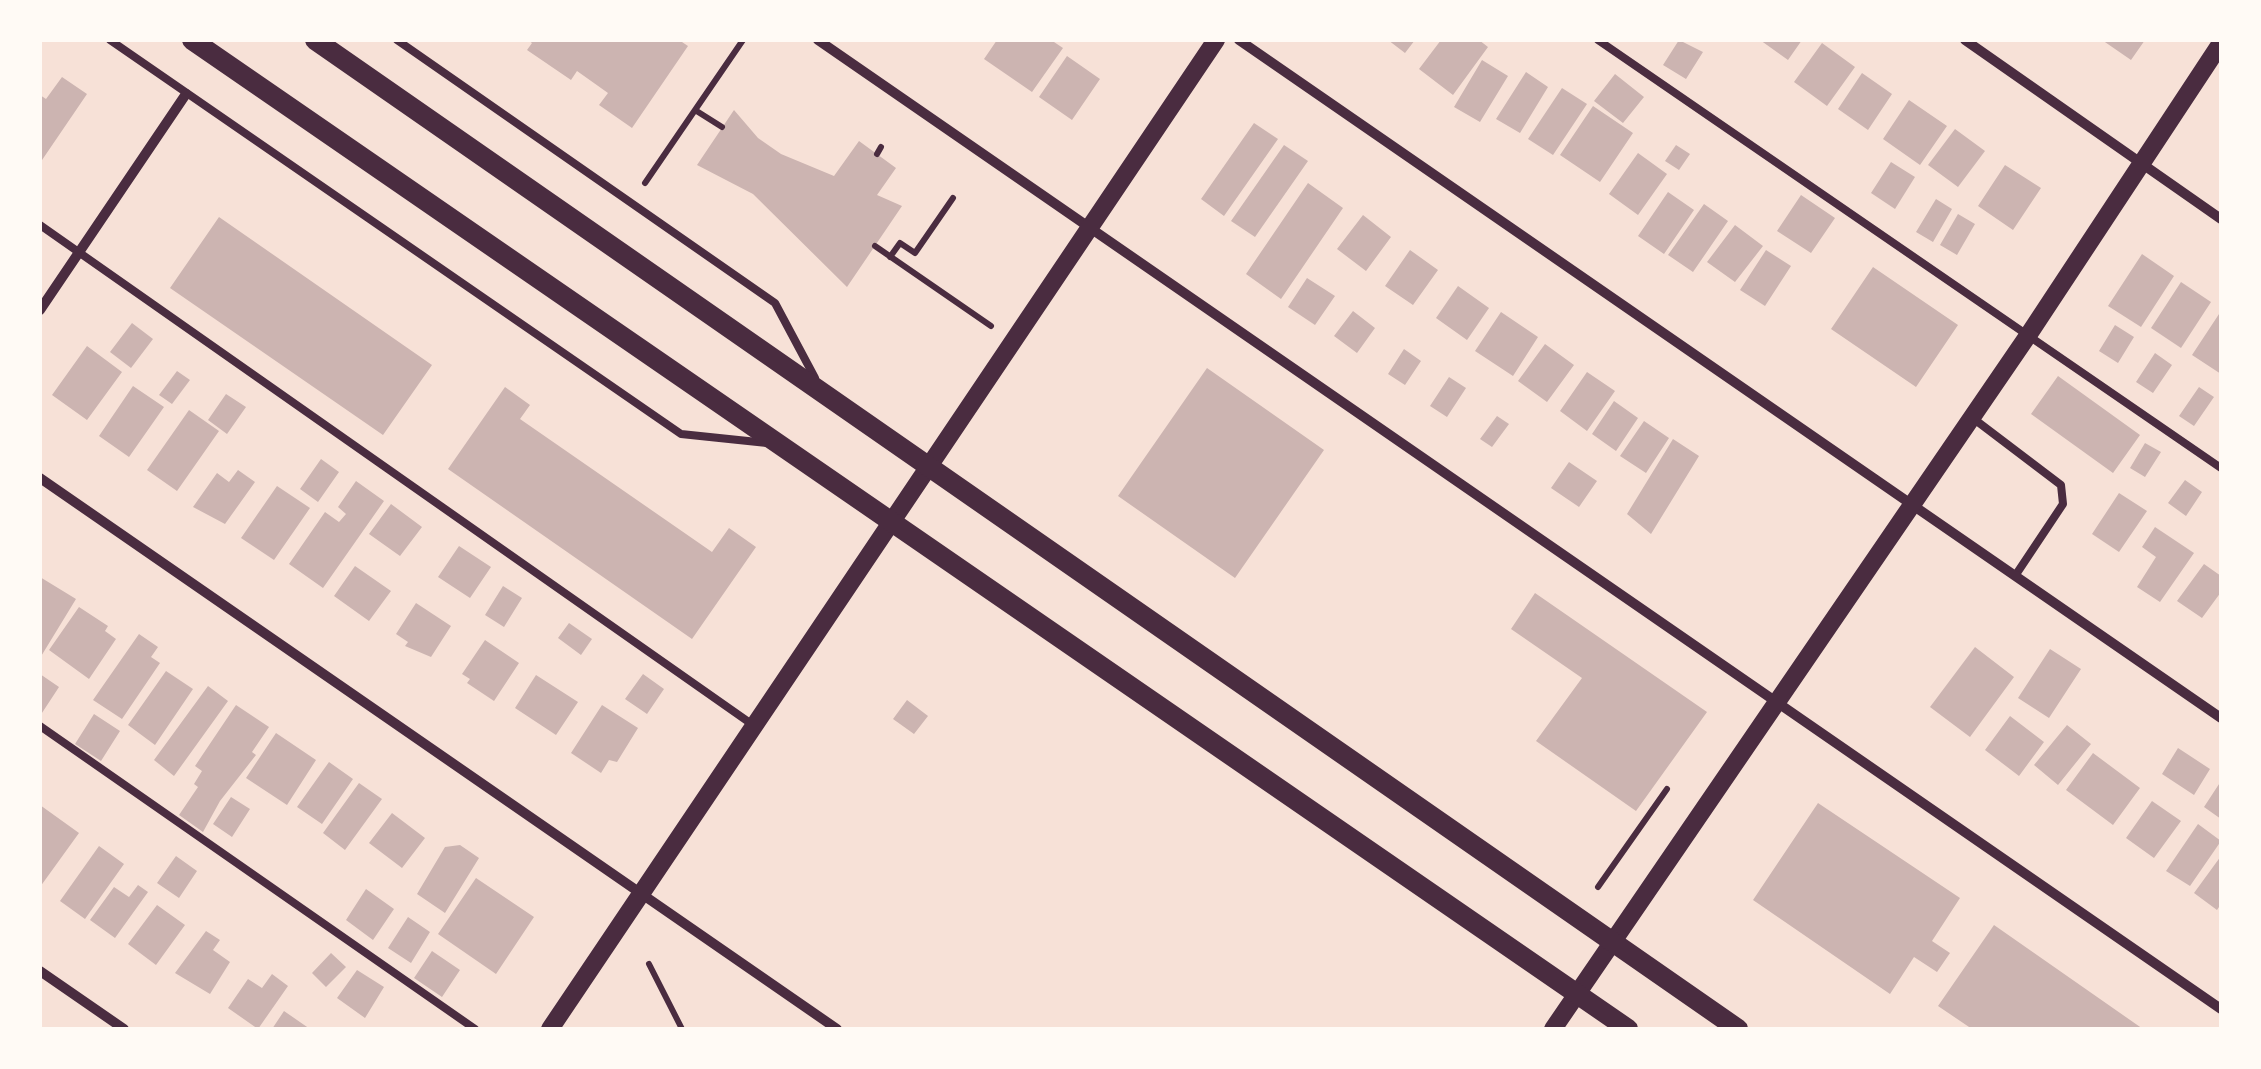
<!DOCTYPE html>
<html>
<head>
<meta charset="utf-8">
<style>
	body { margin:0 }
	#map { position:relative; width:2261px; height:1069px; overflow:hidden; background:#f7e1d7; font-family:"Source Sans 3",sans-serif }
	canvas { display:block }
	.frame { position:absolute; inset:0; border:42px solid #fffaf5; pointer-events:none }
</style>
</head>
<body>
<div id="map">
<canvas width="2261" height="1069"></canvas>
<div class="frame"></div>
</div>
<script>
const ctx = document.querySelector('canvas').getContext('2d');
ctx.lineJoin = 'round';
function paint(path, color) { ctx.fillStyle = color; ctx.fill(path, 'evenodd'); }
const toPath = rows => new Path2D(rows.map(r => 'M' + r).join(''));
function stroke(path, color, width, dash) { ctx.strokeStyle = color; ctx.lineWidth = width; ctx.lineCap = dash ? 'butt' : 'round'; ctx.setLineDash(dash || []); ctx.stroke(path); }
paint(toPath([
	[528,40,679,40,688,46,632,128,599,105,608,93,577,71,571,80,527,50,532,43],
	[997,40,1051,40,1063,48,1032,92,984,59],
	[1388,40,1415,40,1405,53],
	[1441,40,1479,40,1488,47,1453,95,1419,69],
	[1679,40,1703,52,1686,79,1663,65],
	[1760,40,1802,40,1788,60],
	[2102,40,2145,40,2131,60],
	[1822,43,1855,67,1827,106,1794,82],
	[1067,56,1100,79,1072,120,1039,97],
	[1482,60,1508,76,1480,122,1454,107],
	[1526,72,1548,87,1520,133,1496,119],
	[1862,73,1892,94,1868,130,1838,109],
	[1615,74,1644,97,1623,123,1594,101],
	[62,77,87,94,40,163,40,95,46,99],
	[1562,88,1587,104,1553,155,1528,139],
	[1909,100,1947,126,1920,165,1883,139],
	[1593,106,1633,133,1600,182,1560,155],
	[734,110,758,138,781,154,834,176,859,141,896,168,877,195,902,206,847,287,753,194,697,165],
	[1254,123,1278,139,1224,216,1201,199],
	[1955,129,1985,151,1958,187,1928,165],
	[1284,145,1308,161,1255,237,1231,221],
	[1676,145,1690,154,1679,170,1665,161],
	[1638,153,1667,174,1638,215,1609,194],
	[1891,162,1915,177,1895,209,1871,193],
	[2005,165,2041,188,2013,230,1978,206],
	[1308,183,1343,208,1281,299,1246,274],
	[1668,192,1694,210,1664,254,1638,236],
	[1801,195,1835,218,1811,253,1777,231],
	[1936,199,1952,209,1933,242,1916,232],
	[1704,204,1728,221,1693,272,1668,255],
	[1958,214,1975,224,1957,255,1940,245],
	[1363,215,1391,237,1366,271,1337,249],
	[219,217,432,365,383,435,170,288],
	[1735,225,1763,246,1735,282,1707,262],
	[1410,250,1438,270,1413,305,1385,286],
	[1766,250,1791,266,1765,306,1740,290],
	[2142,254,2174,276,2141,327,2108,306],
	[1873,267,1958,325,1916,387,1831,329],
	[1307,278,1335,296,1315,325,1288,307],
	[2181,282,2211,302,2181,348,2151,328],
	[1458,286,1489,308,1467,340,1436,318],
	[1353,311,1375,328,1357,353,1334,336],
	[2221,311,2221,374,2192,355],
	[1501,312,1538,337,1513,376,1475,351],
	[132,323,153,339,131,368,110,352],
	[2115,325,2134,337,2118,363,2099,351],
	[1545,344,1574,365,1547,402,1518,381],
	[87,346,122,372,87,420,52,395],
	[1404,349,1421,361,1405,385,1388,374],
	[2155,353,2172,365,2153,393,2136,382],
	[1207,368,1324,450,1235,578,1118,496],
	[177,371,190,380,172,404,159,395],
	[1587,372,1615,391,1587,431,1560,411],
	[2058,376,2140,435,2113,473,2031,414],
	[1449,377,1466,388,1447,417,1430,406],
	[133,386,164,407,129,457,99,436],
	[505,387,530,405,520,419,712,552,729,528,756,547,692,639,448,469],
	[2199,387,2214,397,2194,426,2179,416],
	[226,394,246,407,227,434,208,420],
	[1614,401,1638,418,1616,451,1592,434],
	[189,410,219,431,177,491,147,470],
	[1497,416,1509,424,1492,447,1480,439],
	[1644,421,1669,438,1646,473,1620,456],
	[1673,439,1699,456,1651,534,1627,514],
	[2145,443,2161,452,2145,477,2130,468],
	[321,459,339,472,318,502,300,489],
	[1569,462,1597,481,1579,507,1551,488],
	[238,470,255,482,225,524,193,507,217,473,229,482],
	[2185,480,2202,492,2186,516,2168,503],
	[356,481,384,501,323,588,289,564,325,512,339,522,346,514,338,507],
	[277,486,310,508,274,560,241,538],
	[2119,493,2147,511,2119,552,2092,534],
	[391,504,422,527,400,556,369,534],
	[2155,527,2194,553,2160,602,2137,587,2156,557,2142,547],
	[459,546,491,567,470,598,438,577],
	[2204,564,2221,576,2221,592,2202,618,2177,601],
	[355,566,391,591,369,621,334,596],
	[40,577,76,599,40,658],
	[503,586,522,598,504,627,485,615],
	[1535,593,1707,712,1636,811,1536,741,1582,678,1511,629],
	[416,603,451,626,431,657,405,646,408,642,396,634],
	[79,607,108,626,105,631,116,639,89,679,49,650],
	[569,623,592,639,581,655,558,638],
	[139,634,158,647,151,657,160,663,122,719,93,700],
	[485,640,519,663,494,701,467,683,470,679,462,674],
	[1975,647,2014,677,1970,737,1930,707],
	[2050,649,2081,669,2049,718,2018,698],
	[166,671,193,689,155,745,128,725],
	[40,674,59,687,40,716],
	[643,674,664,689,647,714,625,699],
	[536,675,578,702,556,735,515,708],
	[208,686,228,701,174,776,154,760],
	[907,700,928,716,914,734,893,719],
	[236,705,269,727,252,752,256,755,220,801,203,832,179,815,198,787,194,784,202,771,195,766],
	[602,705,638,728,617,762,609,760,601,773,571,753],
	[94,714,120,731,101,761,75,744],
	[2010,716,2044,742,2019,776,1985,750],
	[2067,725,2091,744,2058,785,2034,765],
	[276,733,316,760,287,805,246,778],
	[2178,748,2210,769,2194,795,2162,774],
	[2093,753,2140,788,2113,825,2066,790],
	[329,762,353,779,322,824,297,807],
	[2221,781,2221,819,2204,807],
	[359,783,382,799,345,850,323,833],
	[231,797,250,809,232,837,213,824],
	[2152,801,2181,821,2154,858,2126,838],
	[1818,803,1960,898,1932,941,1950,953,1937,972,1914,957,1890,994,1753,900],
	[40,805,79,833,40,887],
	[392,813,425,838,402,868,369,843],
	[2198,824,2221,841,2190,886,2166,871],
	[460,845,479,858,445,913,417,894,445,847],
	[99,846,124,864,85,919,60,901],
	[176,856,197,871,179,898,157,883],
	[2221,856,2221,904,2217,910,2194,893],
	[476,878,534,917,496,974,438,934],
	[138,885,148,892,115,938,90,920,114,887,129,897],
	[366,889,394,909,373,940,346,920],
	[157,905,185,925,156,965,128,944],
	[408,917,430,932,411,963,388,948],
	[1994,925,2143,1029,1972,1029,1938,1006],
	[206,931,220,940,213,950,230,962,210,994,175,973],
	[432,951,460,970,442,997,414,978],
	[331,953,346,967,326,987,312,973],
	[357,970,384,987,365,1018,337,998],
	[272,974,288,986,258,1029,228,1008,248,979,262,988],
	[284,1011,310,1029,272,1029]
]), '#ccb4b1');
stroke(toPath([
	[695,110,722,127],
	[877,154,881,147],
	[645,183,743,40],
	[875,246,991,326],
	[890,257,900,243,915,253,953,198],
	[1598,887,1667,789],
	[649,964,682,1029]
]), '#4a2c40', 6);
stroke(toPath([
	[110,40,681,434,767,443],
	[397,40,775,303,815,378],
	[1598,40,2221,468],
	[40,225,753,725],
	[1974,419,2061,485,2063,504,2015,576],
	[40,726,475,1029]
]), '#4a2c40', 8);
stroke(toPath([
	[818,40,2221,1009],
	[1239,40,2221,718],
	[1965,40,2221,219],
	[40,310,186,94],
	[40,478,837,1029],
	[40,971,124,1029]
]), '#4a2c40', 10);
stroke(toPath([
	[550,1029,1216,40],
	[1553,1029,2029,334,2221,43]
]), '#4a2c40', 18);
stroke(toPath([
	[192,40,1628,1029],
	[315,40,1738,1029]
]), '#4a2c40', 20);
</script>
</body>
</html>
